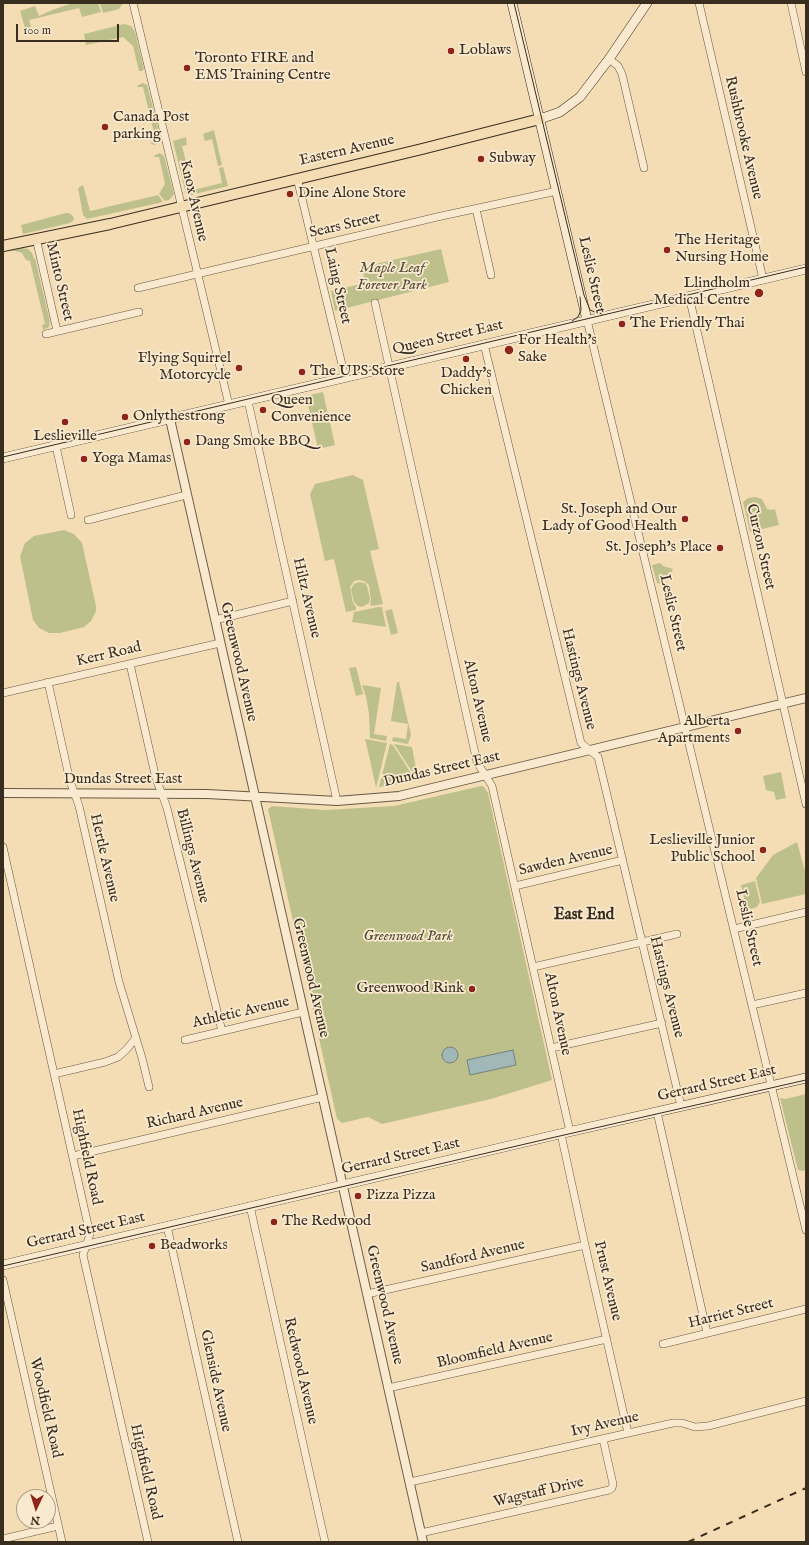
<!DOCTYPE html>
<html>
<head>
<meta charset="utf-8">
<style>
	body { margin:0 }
	#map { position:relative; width:809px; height:1545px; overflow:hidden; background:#f4ddb5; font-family:"IM FELL English",serif }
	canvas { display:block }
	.frame { position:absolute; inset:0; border:4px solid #392d1f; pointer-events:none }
	.north { position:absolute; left:16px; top:1489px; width:40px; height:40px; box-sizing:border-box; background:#f8e9cf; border:1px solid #ac9e89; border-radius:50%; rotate:184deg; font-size:11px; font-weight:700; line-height:16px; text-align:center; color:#392d1f }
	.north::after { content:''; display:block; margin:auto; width:14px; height:18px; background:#8f2418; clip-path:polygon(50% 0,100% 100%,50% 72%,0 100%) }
	.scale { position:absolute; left:16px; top:24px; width:103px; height:18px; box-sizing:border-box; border:2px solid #392d1f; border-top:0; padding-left:5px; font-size:12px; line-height:14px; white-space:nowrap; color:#392d1f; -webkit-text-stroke:3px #f8e9cf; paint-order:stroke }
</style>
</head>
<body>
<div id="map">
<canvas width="809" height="1545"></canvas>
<div class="frame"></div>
<div class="north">N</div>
<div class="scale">100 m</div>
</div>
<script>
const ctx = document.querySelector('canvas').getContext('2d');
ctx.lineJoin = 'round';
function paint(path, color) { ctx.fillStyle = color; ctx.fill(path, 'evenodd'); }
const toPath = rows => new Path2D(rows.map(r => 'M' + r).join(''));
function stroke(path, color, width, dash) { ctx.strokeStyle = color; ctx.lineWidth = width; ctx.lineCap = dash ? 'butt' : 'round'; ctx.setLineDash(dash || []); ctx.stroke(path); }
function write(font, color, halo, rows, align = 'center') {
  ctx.font = font + ' "IM FELL English",serif'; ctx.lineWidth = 3.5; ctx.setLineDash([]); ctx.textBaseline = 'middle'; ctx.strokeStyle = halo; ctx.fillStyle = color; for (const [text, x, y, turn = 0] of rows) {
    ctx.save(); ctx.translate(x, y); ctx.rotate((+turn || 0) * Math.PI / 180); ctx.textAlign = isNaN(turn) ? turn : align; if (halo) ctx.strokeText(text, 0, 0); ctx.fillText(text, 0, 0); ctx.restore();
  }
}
paint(toPath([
	[73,3,98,3,101,12,82,17,79,8,29,20,31,27,25,28,20,11,35,6,39,16,52,10],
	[100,3,123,3,119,9,103,13],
	[124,24,131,26,135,32,144,69,142,71,139,71,133,46,123,37,86,45,84,34],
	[143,83,147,85,148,88,161,140,159,143,154,145,150,143,156,141,143,87,137,87,138,85],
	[214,130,222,165,218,166,212,139,205,141,203,134],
	[186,137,187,145,182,146,193,190,222,183,219,168,223,167,228,186,191,195,186,194,173,141],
	[160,153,164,156,174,194,169,200,165,201,159,194,165,184,159,157,154,157,155,155],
	[83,185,90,211,158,195,163,202,87,219,83,215,78,188],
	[66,213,69,213,73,216,74,220,70,223,23,234,21,225],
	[21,248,28,249,32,253,34,259,35,258,50,322,49,327,43,330,42,325,45,324,30,261,26,260,22,253,15,251,9,251],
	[441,249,449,282,335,311,331,291,365,283,362,267],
	[323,392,335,445,318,449,306,396],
	[353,475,363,480,379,549,370,551,383,604,372,606,370,604,371,600,369,585,364,581,359,580,354,581,350,587,353,603,356,607,356,610,346,612,334,559,325,561,310,494,315,484],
	[755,497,762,499,767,509,771,510,775,509,779,525,750,532,743,502,748,498],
	[64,530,74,534,82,543,96,606,96,611,91,621,84,627,60,633,49,633,39,628,33,620,20,556,25,543,34,536],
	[660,563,663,566,673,569,670,575,661,577,663,583,661,584,657,583,652,565],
	[359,582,365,583,367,586,370,598,369,603,362,607,358,606,354,602,351,589,354,584],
	[378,607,382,607,386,627,352,622,354,612],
	[392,609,398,633,391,635,385,611],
	[356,667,363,694,356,696,349,668],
	[397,682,399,682,411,735,408,744,392,741,393,737,406,739,408,724,391,721],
	[362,685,381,688,374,734,387,736,386,741,370,738,369,714,366,697],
	[365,739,387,743,376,788,370,760],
	[390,744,393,745,416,781,379,787],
	[394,744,412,747,418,779,417,779],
	[781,772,786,798,776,800,774,792,766,790,763,776],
	[481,786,484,787,488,793,552,1080,491,1099,382,1124,368,1117,342,1123,337,1119,268,809,272,806,325,810,394,806],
	[797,842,806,875,806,894,762,904,756,878,773,855],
	[755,881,760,902,757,907,751,909,746,906,741,885],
	[806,1094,806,1170,802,1171,798,1170,780,1098,785,1099]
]), '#bec08b');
const water = toPath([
	'442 1055a8 8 0 1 1 16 0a8 8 0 1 1-16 0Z',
	[513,1050,516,1065,470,1075,467,1060,513,1050]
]);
paint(water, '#a0b9b8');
stroke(water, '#77817b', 1);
const minor = toPath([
	[133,3,229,405],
	[699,3,763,279],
	[791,3,806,72],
	[609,59,618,66,622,74,644,168],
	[297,178,345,377],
	[476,209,491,275],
	[36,238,57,331],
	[138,288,437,217,557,191],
	[689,296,806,804],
	[375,303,477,762,492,786,570,1132],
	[587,320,806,1230],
	[46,334,139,312],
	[484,344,581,743,598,757,681,1106],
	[248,401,337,801],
	[56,446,71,515],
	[88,520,186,495],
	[215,620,293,601],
	[130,664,156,779,162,794,167,808,222,1031],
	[48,682,70,781,79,806,119,982,142,1058,149,1087],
	[3,693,220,643],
	[3,847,90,1234,83,1255,148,1542],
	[515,886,623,860],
	[734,929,806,912],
	[533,967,677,934],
	[752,1005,806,993],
	[185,1040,303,1012],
	[551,1048,662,1023],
	[54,1074,105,1062,118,1057,126,1050,135,1039],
	[657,1112,707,1333],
	[561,1134,585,1245,628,1433],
	[73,1156,323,1097],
	[250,1206,325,1542],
	[167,1226,238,1542],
	[3,1280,62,1542],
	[367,1294,585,1245],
	[663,1344,806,1309],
	[388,1388,607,1339],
	[410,1482,673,1423,682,1423,695,1427,708,1426,806,1401],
	[421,1533,609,1490,612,1488,613,1484,603,1439],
	[3,1539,58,1526]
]);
const tertiary = toPath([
	[170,419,423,1542],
	[3,793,207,794,337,801,399,796,806,698]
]);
const secondary = toPath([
	[512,3,587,320],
	[540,119,560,112,580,97,609,59,647,3],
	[3,458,806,269],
	[3,1265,555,1135,806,1078]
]);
const primary = toPath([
	[3,246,110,224,422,149,540,119]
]);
stroke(minor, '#685944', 8);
stroke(tertiary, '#685944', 10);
stroke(secondary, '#392d1f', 10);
stroke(primary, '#392d1f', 12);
stroke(minor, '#f8e9cf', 7);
stroke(tertiary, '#f8e9cf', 8);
stroke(secondary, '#f8e9cf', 9);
stroke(primary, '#f4ddb5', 10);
stroke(toPath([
	[514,3,584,295,590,310,595,312,602,314],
	[572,321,578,317,581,310,580,297],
	[3,457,806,267],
	[3,1266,551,1138,806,1080]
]), '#392d1f', 1);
stroke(toPath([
	[688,1542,806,1488]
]), '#392d1f', 2, [7, 7]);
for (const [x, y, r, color] of [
	[451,51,4,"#8f2418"],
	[187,68,4,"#8f2418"],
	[105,127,4,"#8f2418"],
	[481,159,4,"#8f2418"],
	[290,194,4,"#8f2418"],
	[667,250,4,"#8f2418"],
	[759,293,5,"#8f2418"],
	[622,324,4,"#8f2418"],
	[509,350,5,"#8f2418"],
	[466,359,4,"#8f2418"],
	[239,368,4,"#8f2418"],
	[302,372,4,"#8f2418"],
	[263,410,4,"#8f2418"],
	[125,417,4,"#8f2418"],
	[65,422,4,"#8f2418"],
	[187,442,4,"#8f2418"],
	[84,459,4,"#8f2418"],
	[685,519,4,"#8f2418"],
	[720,548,4,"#8f2418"],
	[738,731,4,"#8f2418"],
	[763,850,4,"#8f2418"],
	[472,989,4,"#8f2418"],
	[358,1196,4,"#8f2418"],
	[274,1222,4,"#8f2418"],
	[152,1246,4,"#8f2418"]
]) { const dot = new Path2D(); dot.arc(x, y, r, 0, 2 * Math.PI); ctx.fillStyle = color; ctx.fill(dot); stroke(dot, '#f8e9cf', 1.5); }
write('15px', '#392d1f', '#f8e9cf', [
	["Loblaws",459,51],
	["Toronto FIRE and",195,59],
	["EMS Training Centre",195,76],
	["Canada Post",113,118],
	["parking",113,135],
	["Subway",489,159],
	["Dine Alone Store",298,194],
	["The Heritage",675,241],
	["Nursing Home",675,258],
	["Llindholm",750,284,"right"],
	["Medical Centre",750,301,"right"],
	["The Friendly Thai",630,324],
	["For Health's",518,341],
	["Sake",518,358],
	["Flying Squirrel",231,359,"right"],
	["Motorcycle",231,376,"right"],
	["The UPS Store",310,372],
	["Daddy's",466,374,"center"],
	["Chicken",466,391,"center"],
	["Queen",271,401],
	["Convenience",271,418],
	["Onlythestrong",133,417],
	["Leslieville",65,437,"center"],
	["Dang Smoke BBQ",195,442],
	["Yoga Mamas",92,459],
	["St. Joseph and Our",677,510,"right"],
	["Lady of Good Health",677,527,"right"],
	["St. Joseph's Place",712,548,"right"],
	["Alberta",730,722,"right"],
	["Apartments",730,739,"right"],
	["Leslieville Junior",755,841,"right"],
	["Public School",755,858,"right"],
	["Greenwood Rink",464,989,"right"],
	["Pizza Pizza",366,1196],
	["The Redwood",282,1222],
	["Beadworks",160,1246]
], 'left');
write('15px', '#392d1f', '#f8e9cf', [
	["Rushbrooke Avenue",743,138,77],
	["Eastern Avenue",347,151,-13],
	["Knox Avenue",193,201,77],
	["Sears Street",345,226,-13],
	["Leslie Street",591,275,77],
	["Minto Street",59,282,77],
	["Laing Street",337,286,77],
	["Queen Street East",448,338,-13],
	["Curzon Street",760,547,77],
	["Hiltz Avenue",306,598,77],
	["Leslie Street",672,613,77],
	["Kerr Road",109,655,-13],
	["Greenwood Avenue",238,662,77],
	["Hastings Avenue",578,679,76],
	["Alton Avenue",477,701,77],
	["Dundas Street East",442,770,-13],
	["Dundas Street East",123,780],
	["Billings Avenue",192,856,76],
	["Hertle Avenue",104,858,77],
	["Sawden Avenue",566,861,-13],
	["Leslie Street",748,928,77],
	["Greenwood Avenue",310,978,77],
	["Hastings Avenue",666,987,76],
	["Athletic Avenue",241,1013,-13],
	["Alton Avenue",557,1014,78],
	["Gerrard Street East",717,1084,-13],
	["Richard Avenue",195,1114,-13],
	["Highfield Road",86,1157,78],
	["Gerrard Street East",401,1157,-13],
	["Gerrard Street East",86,1231,-13],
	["Sandford Avenue",473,1257,-13],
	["Prust Avenue",607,1281,77],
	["Greenwood Avenue",384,1305,77],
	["Harriet Street",731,1314,-14],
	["Bloomfield Avenue",495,1351,-13],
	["Redwood Avenue",300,1371,77],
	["Glenside Avenue",215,1381,78],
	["Woodfield Road",45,1408,77],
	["Ivy Avenue",605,1425,-13],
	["Highfield Road",145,1472,77],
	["Wagstaff Drive",539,1493,-13]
]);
write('italic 15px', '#544a35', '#f8e9cf', [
	["Maple Leaf",392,269],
	["Forever Park",392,286],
	["Greenwood Park",408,937]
]);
write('bold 16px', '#392d1f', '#f8e9cf', [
	["East End",584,916]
]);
</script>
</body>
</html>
